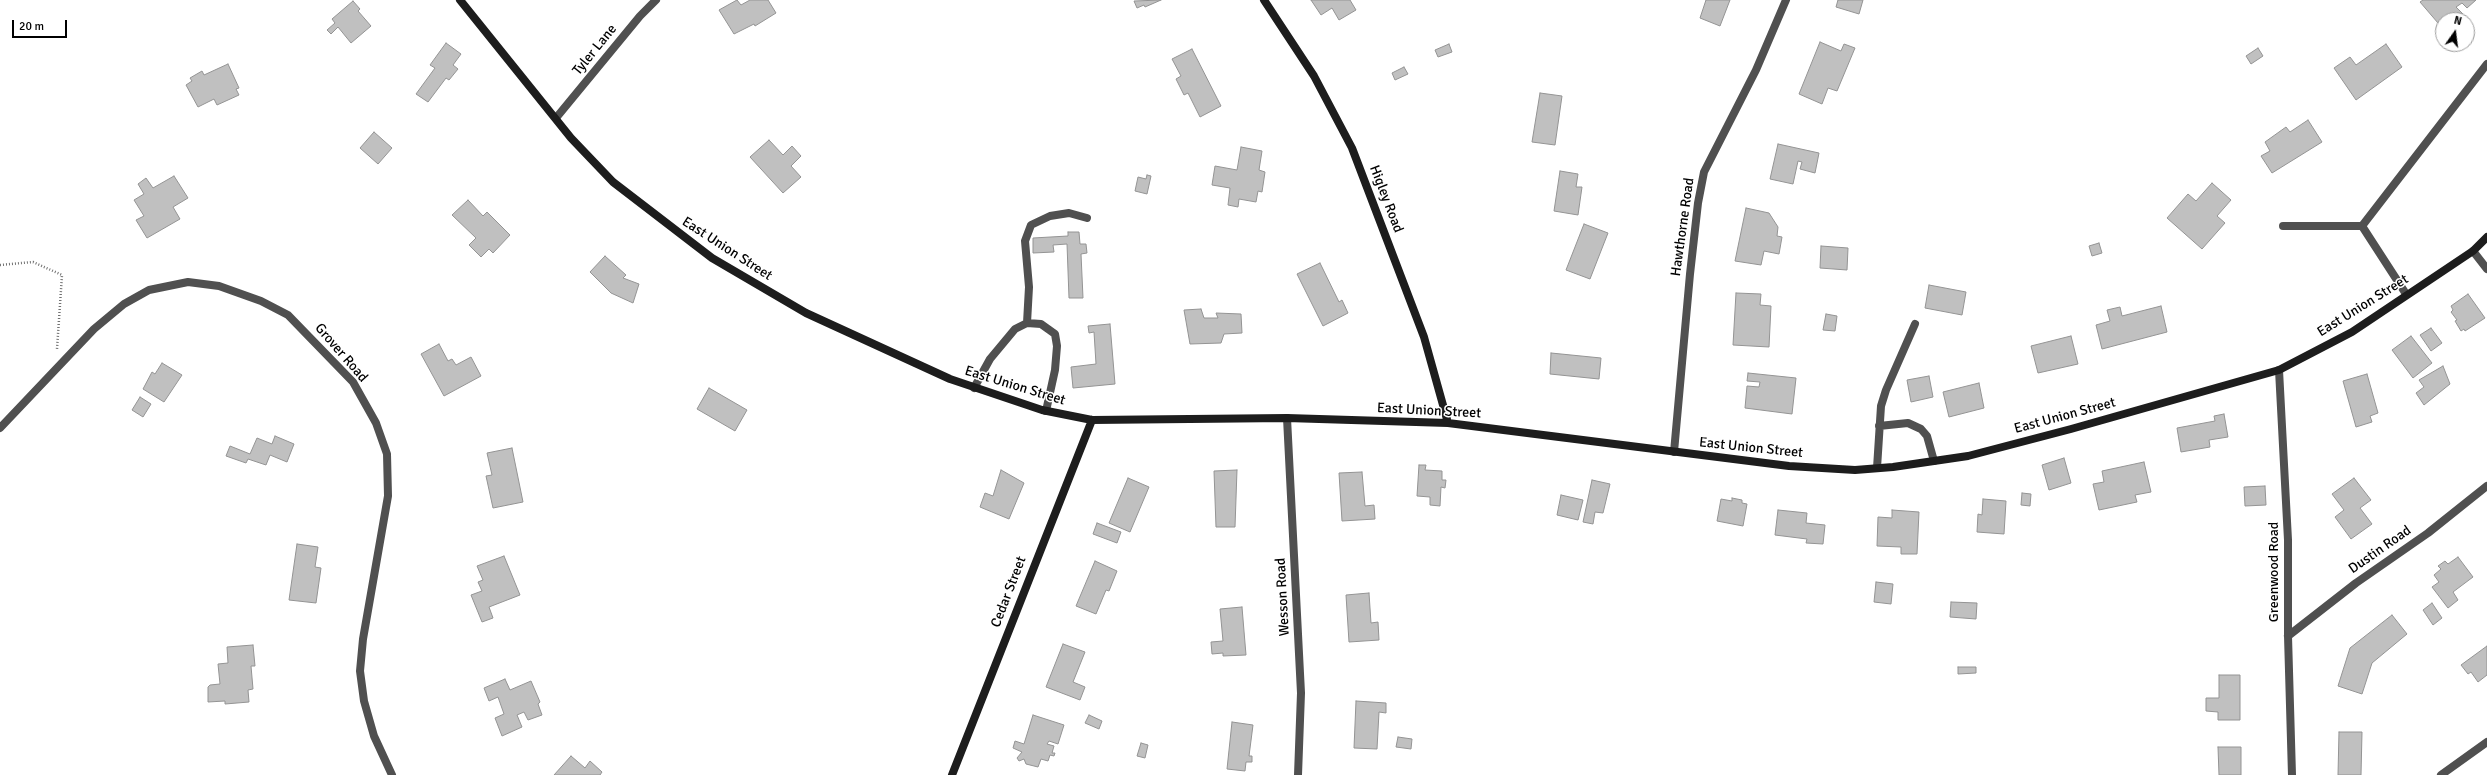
<!DOCTYPE html>
<html>
<head>
<meta charset="utf-8">
<style>
	body { margin:0 }
	#map { position:relative; width:2487px; height:775px; overflow:hidden; background:#fff; font-family:Signika,sans-serif }
	canvas { display:block }
	.north { position:absolute; left:2435px; top:12px; width:40px; height:40px; box-sizing:border-box; background:#fff; border:1px solid #999; border-radius:50%; rotate:14deg; font-size:11px; font-weight:700; line-height:16px; text-align:center; color:#000 }
	.north::after { content:''; display:block; margin:auto; width:14px; height:18px; background:#000; clip-path:polygon(50% 0,100% 100%,50% 72%,0 100%) }
	.scale { position:absolute; left:12px; top:20px; width:55px; height:18px; box-sizing:border-box; border:2px solid #000; border-top:0; padding-left:5px; font-size:12px; line-height:14px; white-space:nowrap; color:#000; -webkit-text-stroke:3px #fff; paint-order:stroke }
</style>
</head>
<body>
<div id="map">
<canvas width="2487" height="775"></canvas>
<div class="north">N</div>
<div class="scale">20 m</div>
</div>
<script>
const ctx = document.querySelector('canvas').getContext('2d');
ctx.lineJoin = 'round';
function paint(path, color) { ctx.fillStyle = color; ctx.fill(path, 'evenodd'); }
const toPath = rows => new Path2D(rows.map(r => 'M' + r).join(''));
function stroke(path, color, width, dash) { ctx.strokeStyle = color; ctx.lineWidth = width; ctx.lineCap = dash ? 'butt' : 'round'; ctx.setLineDash(dash || []); ctx.stroke(path); }
function write(font, color, halo, rows, align = 'center') {
  ctx.font = font + ' Signika,sans-serif'; ctx.lineWidth = 3; ctx.setLineDash([]); ctx.textBaseline = 'middle'; ctx.strokeStyle = halo; ctx.fillStyle = color; for (const [text, x, y, turn = 0] of rows) {
    ctx.save(); ctx.translate(x, y); ctx.rotate((+turn || 0) * Math.PI / 180); ctx.textAlign = isNaN(turn) ? turn : align; if (halo) ctx.strokeText(text, 0, 0); ctx.fillText(text, 0, 0); ctx.restore();
  }
}
const building = toPath([
	[737,0,741,5,750,0,768,0,776,13,755,26,754,24,734,34,719,10,737,0],
	[1161,0,1145,7,1144,5,1137,8,1134,1,1161,0],
	[1311,0,1350,0,1356,10,1339,20,1332,8,1321,15,1311,0],
	[1706,0,1730,0,1720,26,1700,18,1706,0],
	[1838,0,1863,0,1859,14,1836,7,1838,0],
	[2423,0,2476,0,2467,8,2462,3,2456,7,2463,14,2456,20,2443,20,2443,24,2440,22,2438,23,2420,2,2423,0],
	[353,1,360,9,358,11,371,26,351,43,338,27,331,34,327,30,335,23,332,19,353,1],
	[1820,42,1841,51,1844,44,1855,48,1837,91,1828,88,1822,104,1799,94,1820,42],
	[446,43,461,54,453,65,458,69,449,80,446,78,428,102,416,94,435,68,430,65,446,43],
	[1449,44,1452,52,1438,57,1435,50,1449,44],
	[2386,44,2402,67,2356,100,2334,68,2350,57,2356,65,2386,44],
	[2258,48,2263,56,2251,64,2246,56,2258,48],
	[1192,49,1221,106,1200,117,1188,93,1184,95,1176,79,1181,76,1172,59,1192,49],
	[228,64,239,88,236,89,239,95,217,105,214,99,198,107,186,85,192,81,190,78,202,71,204,75,228,64],
	[1404,67,1408,74,1395,80,1392,73,1404,67],
	[1540,93,1562,96,1555,145,1532,142,1540,93],
	[2308,120,2322,142,2272,173,2261,156,2270,151,2265,142,2286,127,2290,132,2308,120],
	[374,132,392,148,378,164,360,148,374,132],
	[769,140,783,155,792,146,801,156,791,166,801,177,783,193,750,157,769,140],
	[1778,144,1819,153,1815,173,1800,169,1802,162,1798,161,1793,184,1770,179,1778,144],
	[1241,147,1262,151,1259,170,1265,172,1262,192,1258,191,1256,202,1239,199,1238,207,1228,205,1230,188,1212,185,1215,166,1237,170,1241,147],
	[1560,171,1578,174,1576,187,1582,187,1578,215,1554,211,1560,171],
	[1147,175,1151,176,1147,194,1135,191,1138,177,1146,179,1147,175],
	[174,176,188,198,173,207,180,219,147,238,136,220,144,216,134,200,144,194,138,184,146,178,153,188,174,176],
	[2212,183,2231,200,2217,216,2225,223,2202,249,2167,218,2188,194,2196,201,2212,183],
	[468,200,483,216,487,212,510,235,493,253,489,249,481,257,469,245,476,238,452,215,468,200],
	[1746,208,1769,213,1778,227,1777,236,1782,237,1779,254,1764,251,1761,265,1735,261,1746,208],
	[1584,224,1608,233,1590,279,1566,270,1584,224],
	[1068,232,1079,232,1080,244,1086,244,1087,253,1081,254,1083,298,1069,298,1067,244,1053,245,1054,252,1033,253,1033,238,1068,236,1068,232],
	[2099,243,2102,253,2092,256,2089,246,2099,243],
	[1821,246,1848,248,1847,270,1820,268,1821,246],
	[605,256,626,275,623,278,639,284,633,303,611,293,590,272,605,256],
	[1320,263,1339,302,1342,300,1348,313,1323,326,1297,274,1320,263],
	[1929,285,1966,292,1962,315,1925,308,1929,285],
	[1736,293,1761,294,1760,305,1771,306,1769,347,1733,345,1736,293],
	[2468,294,2485,318,2465,331,2464,329,2461,331,2455,321,2457,320,2451,312,2453,310,2451,306,2468,294],
	[2161,306,2167,332,2102,349,2096,325,2110,321,2107,310,2120,307,2122,316,2161,306],
	[1201,309,1204,318,1218,318,1216,313,1241,314,1242,333,1224,334,1221,343,1190,344,1184,310,1201,309],
	[1826,314,1837,316,1835,331,1823,330,1826,314],
	[1110,324,1115,384,1073,388,1071,367,1096,364,1094,332,1089,333,1088,326,1110,324],
	[2431,328,2442,343,2431,351,2420,335,2431,328],
	[2071,336,2078,364,2038,373,2031,346,2071,336],
	[2411,336,2432,363,2413,378,2392,350,2411,336],
	[439,344,448,361,452,359,456,365,471,357,481,376,444,396,421,354,439,344],
	[1551,353,1601,358,1599,379,1550,374,1551,353],
	[162,363,182,375,164,402,143,389,152,372,155,374,162,363],
	[2443,366,2450,384,2424,405,2416,393,2424,387,2419,380,2443,366],
	[1748,373,1796,378,1792,414,1745,408,1747,386,1759,387,1760,382,1747,381,1748,373],
	[2367,374,2378,413,2370,416,2372,422,2356,427,2343,381,2367,374],
	[1929,376,1933,397,1911,402,1907,380,1929,376],
	[1979,383,1984,408,1949,417,1943,392,1979,383],
	[709,388,747,410,735,431,697,409,709,388],
	[140,397,151,404,143,417,132,410,140,397],
	[2224,414,2228,437,2209,440,2210,447,2181,452,2177,428,2215,421,2214,416,2224,414],
	[275,436,294,444,287,462,270,455,266,465,248,459,246,463,226,456,230,446,250,454,257,438,272,444,275,436],
	[512,448,523,502,493,508,486,476,492,475,487,453,512,448],
	[2064,458,2071,483,2049,490,2042,465,2064,458],
	[2144,462,2151,492,2135,495,2137,502,2099,510,2093,484,2104,482,2102,471,2144,462],
	[1419,465,1426,465,1425,470,1442,471,1442,480,1446,480,1445,488,1441,487,1440,506,1430,505,1430,497,1417,496,1419,465],
	[1001,470,1024,483,1009,519,980,507,985,493,993,496,1001,470],
	[1237,470,1235,527,1216,527,1214,471,1237,470],
	[1362,472,1365,506,1374,505,1375,519,1342,521,1339,473,1362,472],
	[1128,478,1149,487,1130,532,1109,523,1128,478],
	[2354,478,2371,500,2360,508,2372,524,2351,539,2335,517,2344,510,2332,494,2354,478],
	[1592,480,1610,484,1603,513,1595,512,1593,524,1583,522,1592,480],
	[2265,486,2266,505,2245,506,2244,487,2265,486],
	[2022,493,2031,494,2030,506,2021,505,2022,493],
	[1561,495,1583,500,1578,520,1557,515,1561,495],
	[1732,498,1742,500,1742,503,1747,504,1743,526,1717,521,1721,499,1732,501,1732,498],
	[1983,499,2006,501,2004,534,1977,532,1978,514,1982,515,1983,499],
	[1778,510,1807,513,1806,523,1825,525,1823,544,1806,543,1807,539,1775,535,1778,510],
	[1892,510,1919,512,1917,554,1901,554,1901,547,1877,546,1878,517,1892,518,1892,510],
	[1097,523,1121,532,1117,543,1093,534,1097,523],
	[297,544,318,547,315,567,321,568,316,603,289,600,297,544],
	[504,556,520,595,489,607,493,618,482,622,471,595,482,591,478,582,483,580,477,566,504,556],
	[2458,557,2473,577,2453,592,2458,600,2448,608,2432,587,2439,582,2434,575,2441,569,2438,566,2445,561,2448,564,2458,557],
	[1095,561,1117,571,1109,591,1106,590,1096,614,1076,606,1095,561],
	[1876,582,1893,584,1891,604,1874,602,1876,582],
	[1369,593,1371,623,1378,622,1379,640,1349,642,1346,595,1369,593],
	[1951,602,1977,603,1976,619,1950,617,1951,602],
	[2432,603,2442,618,2433,625,2423,610,2432,603],
	[1242,607,1246,655,1223,656,1223,653,1212,654,1211,642,1223,641,1220,609,1242,607],
	[2392,615,2407,634,2372,663,2362,694,2338,686,2350,648,2392,615],
	[1063,644,1085,652,1073,682,1085,687,1080,700,1046,687,1063,644],
	[253,645,255,666,251,666,253,689,248,690,249,702,225,704,225,701,208,702,208,687,210,685,220,684,218,664,228,663,227,647,253,645],
	[2487,646,2487,675,2478,682,2471,672,2468,674,2461,665,2487,646],
	[1958,667,1976,667,1976,673,1958,674,1958,667],
	[2219,675,2240,675,2240,720,2218,720,2218,712,2206,711,2206,698,2219,698,2219,675],
	[505,679,510,690,531,681,540,702,538,704,542,715,528,720,524,712,517,715,522,727,502,736,495,718,504,714,498,697,489,701,484,688,505,679],
	[1356,701,1386,703,1386,713,1379,712,1377,749,1354,748,1356,701],
	[1033,715,1064,725,1058,744,1049,741,1047,744,1054,746,1052,753,1055,753,1054,756,1050,755,1048,761,1041,759,1038,767,1026,764,1024,759,1019,761,1017,758,1022,752,1013,748,1015,741,1024,744,1033,715],
	[1089,715,1102,721,1099,729,1085,723,1089,715],
	[1232,722,1253,725,1249,756,1252,756,1252,762,1246,762,1245,771,1227,769,1232,722],
	[2339,732,2362,732,2361,775,2338,775,2339,732],
	[1398,737,1412,739,1411,749,1396,747,1398,737],
	[1141,743,1148,745,1145,758,1137,756,1141,743],
	[2218,747,2241,747,2241,775,2219,775,2218,747],
	[571,756,585,768,590,761,602,772,600,775,554,775,571,756]
]);
paint(building, '#c0c0c0');
stroke(building, '#949494', 1);
stroke(toPath([
	[0,265,33,262,62,275,57,349]
]), '#727272', 2.5, [1, 2]);
stroke(toPath([
	[1027,323,1029,287,1025,241,1031,225,1050,216,1069,213,1087,218],
	[974,388,990,359,1015,329,1027,323,1041,324,1055,334,1057,346,1055,370,1046,411],
	[1879,426,1908,423,1921,429,1927,436,1934,461],
	[1877,468,1881,406,1886,390,1915,324]
]), '#505050', 8);
stroke(toPath([
	[556,118,640,16,656,0],
	[2283,226,2362,226],
	[2473,251,2487,269],
	[2406,294,2362,226,2487,64],
	[2279,370,2288,540,2288,636,2292,775],
	[1287,418,1301,693,1298,775],
	[0,428,94,329,124,304,149,290,188,282,219,286,261,301,288,315,353,382,376,423,387,454,388,496,363,639,360,671,364,701,374,736,392,775],
	[1674,452,1690,274,1698,203,1704,172,1756,70,1786,0],
	[2288,636,2356,583,2428,533,2487,486],
	[2441,775,2487,742]
]), '#505050', 8);
stroke(toPath([
	[460,0,571,138,613,182,712,258,806,313,950,379,1042,410,1092,420,1287,418,1448,423,1789,466,1855,470,1893,467,1968,456,2071,429,2279,370,2352,332,2473,251,2487,237],
	[1264,0,1314,76,1352,148,1424,337,1448,423],
	[952,775,1092,420]
]), '#1d1d1d', 8);
write('14px', '#000', '#fff', [
	["Tyler Lane",595,50,-51],
	["Higley Road",1386,199,69],
	["Hawthorne Road",1683,227,-82],
	["East Union Street",727,249,33],
	["East Union Street",2363,306,-32],
	["Grover Road",341,353,49],
	["East Union Street",1015,386,17],
	["East Union Street",1429,411,3],
	["East Union Street",2065,416,-15],
	["East Union Street",1751,448,6],
	["Dustin Road",2380,550,-35],
	["Greenwood Road",2274,572,-90],
	["Cedar Street",1009,592,-69],
	["Wesson Road",1283,597,-93]
]);
</script>
</body>
</html>
